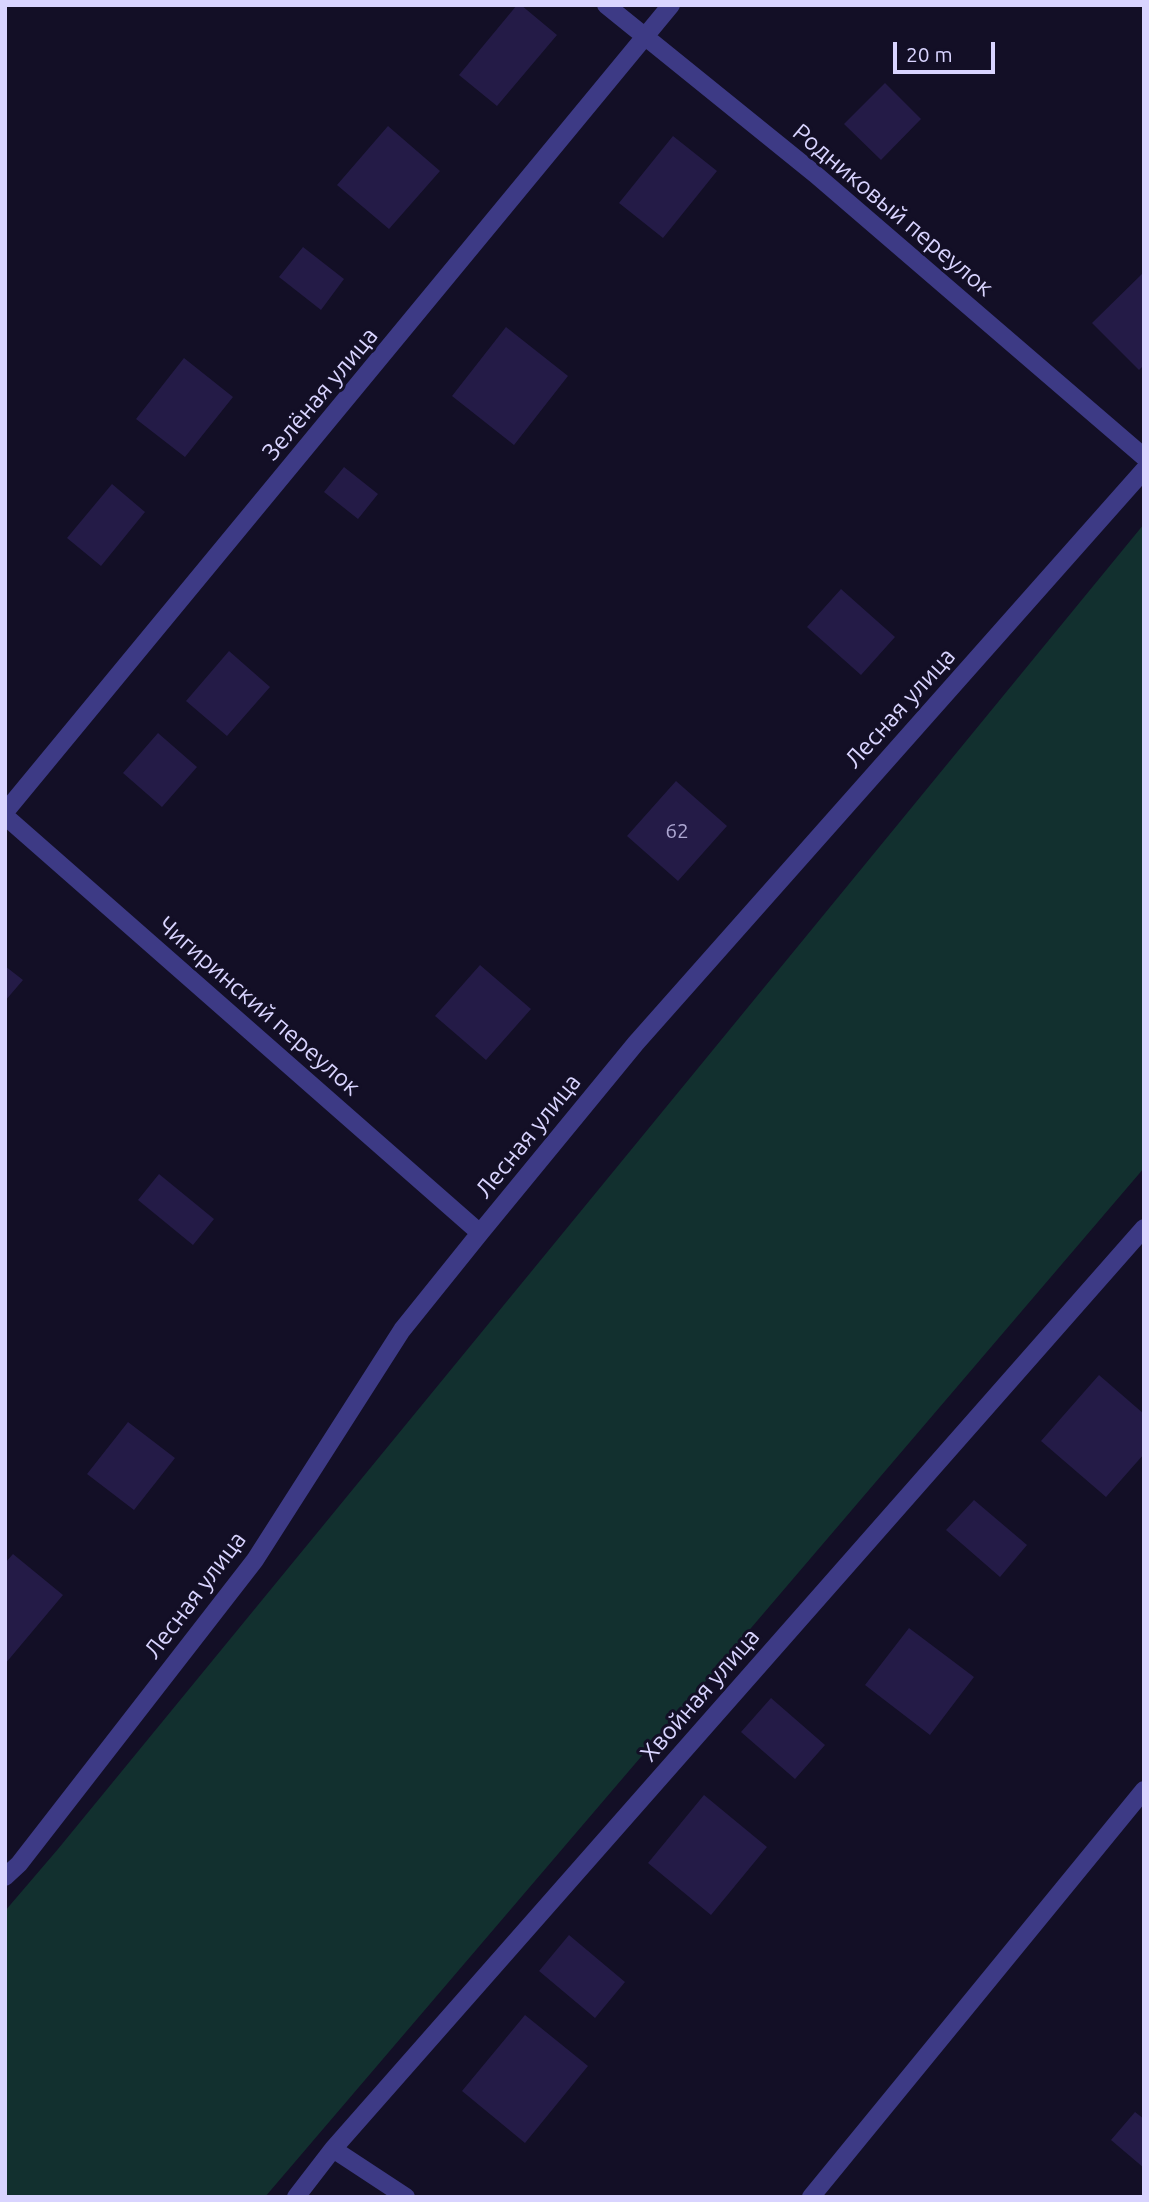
<!DOCTYPE html>
<html>
<head>
<meta charset="utf-8">
<style>
	body { margin:0 }
	#map { position:relative; width:1149px; height:2202px; overflow:hidden; background:#130f26; font-family:Ubuntu,sans-serif }
	canvas { display:block }
	.frame { position:absolute; inset:0; border:7px solid #d9d4ff; pointer-events:none }
	.scale { position:absolute; left:893px; top:42px; width:102px; height:32px; box-sizing:border-box; border:4px solid #d9d4ff; border-top:0; padding-left:9px; font-size:21px; line-height:24px; white-space:nowrap; color:#d9d4ff; -webkit-text-stroke:5px #130f26; paint-order:stroke }
</style>
</head>
<body>
<div id="map">
<canvas width="1149" height="2202"></canvas>
<div class="frame"></div>
<div class="scale">20 m</div>
</div>
<script>
const ctx = document.querySelector('canvas').getContext('2d');
ctx.lineJoin = 'round';
function paint(path, color) { ctx.fillStyle = color; ctx.fill(path, 'evenodd'); }
const toPath = rows => new Path2D(rows.map(r => 'M' + r).join(''));
function stroke(path, color, width, dash) { ctx.strokeStyle = color; ctx.lineWidth = width; ctx.lineCap = dash ? 'butt' : 'round'; ctx.setLineDash(dash || []); ctx.stroke(path); }
function write(font, color, halo, rows, align = 'center') {
  ctx.font = font + ' Ubuntu,sans-serif'; ctx.lineWidth = 6; ctx.setLineDash([]); ctx.textBaseline = 'middle'; ctx.strokeStyle = halo; ctx.fillStyle = color; for (const [text, x, y, turn = 0] of rows) {
    ctx.save(); ctx.translate(x, y); ctx.rotate((+turn || 0) * Math.PI / 180); ctx.textAlign = isNaN(turn) ? turn : align; if (halo) ctx.strokeText(text, 0, 0); ctx.fillText(text, 0, 0); ctx.restore();
  }
}
paint(toPath([
	[1144,524,1144,1168,265,2197,5,2197,5,1911,58,1849]
]), '#12302f');
paint(toPath([
	[517,5,521,5,557,35,497,106,459,75],
	[885,83,921,119,881,160,844,124],
	[388,126,440,171,389,229,337,185],
	[673,136,717,171,663,238,619,203],
	[303,247,344,279,321,310,279,277],
	[1144,272,1144,365,1139,370,1092,323],
	[506,327,568,376,514,445,452,396],
	[184,358,233,397,185,457,136,419],
	[344,467,378,494,358,519,324,492],
	[112,484,145,512,101,566,67,538],
	[841,589,895,637,861,675,807,627],
	[229,651,270,687,227,736,186,701],
	[158,733,197,767,162,807,123,773],
	[676,781,727,826,678,881,627,836],
	[480,965,531,1009,486,1060,435,1016],
	[5,966,23,980,5,1001],
	[159,1174,214,1219,193,1245,138,1200],
	[1099,1375,1144,1414,1144,1454,1106,1497,1041,1441],
	[128,1422,175,1458,134,1510,87,1474],
	[974,1500,1027,1545,1000,1577,946,1530],
	[13,1554,63,1595,5,1664,5,1563],
	[909,1628,974,1677,930,1735,865,1685],
	[771,1698,825,1745,795,1779,741,1732],
	[704,1795,767,1847,711,1915,648,1863],
	[569,1935,625,1982,595,2018,539,1971],
	[525,2015,588,2066,525,2143,462,2091],
	[1135,2112,1144,2119,1144,2168,1111,2140]
]), '#241b47');
stroke(toPath([
	[606,5,815,174,1144,457],
	[5,812,671,5],
	[5,816,480,1233],
	[5,1877,19,1864,255,1560,402,1330,480,1233,636,1043,1144,470],
	[333,2149,406,2197],
	[296,2197,333,2149,1144,1228],
	[811,2197,1144,1790]
]), '#3d3a85', 18);
write('21px', '#aca6d1', null, [
	["62",677,831]
]);
write('24px', '#d9d4ff', '#130f26', [
	["Родниковый переулок",893,210,40],
	["Зелёная улица",320,394,-50],
	["Лесная улица",900,708,-48],
	["Чигиринский переулок",259,1006,41],
	["Лесная улица",528,1136,-51],
	["Лесная улица",195,1595,-53],
	["Хвойная улица",700,1695,-49]
]);
</script>
</body>
</html>
